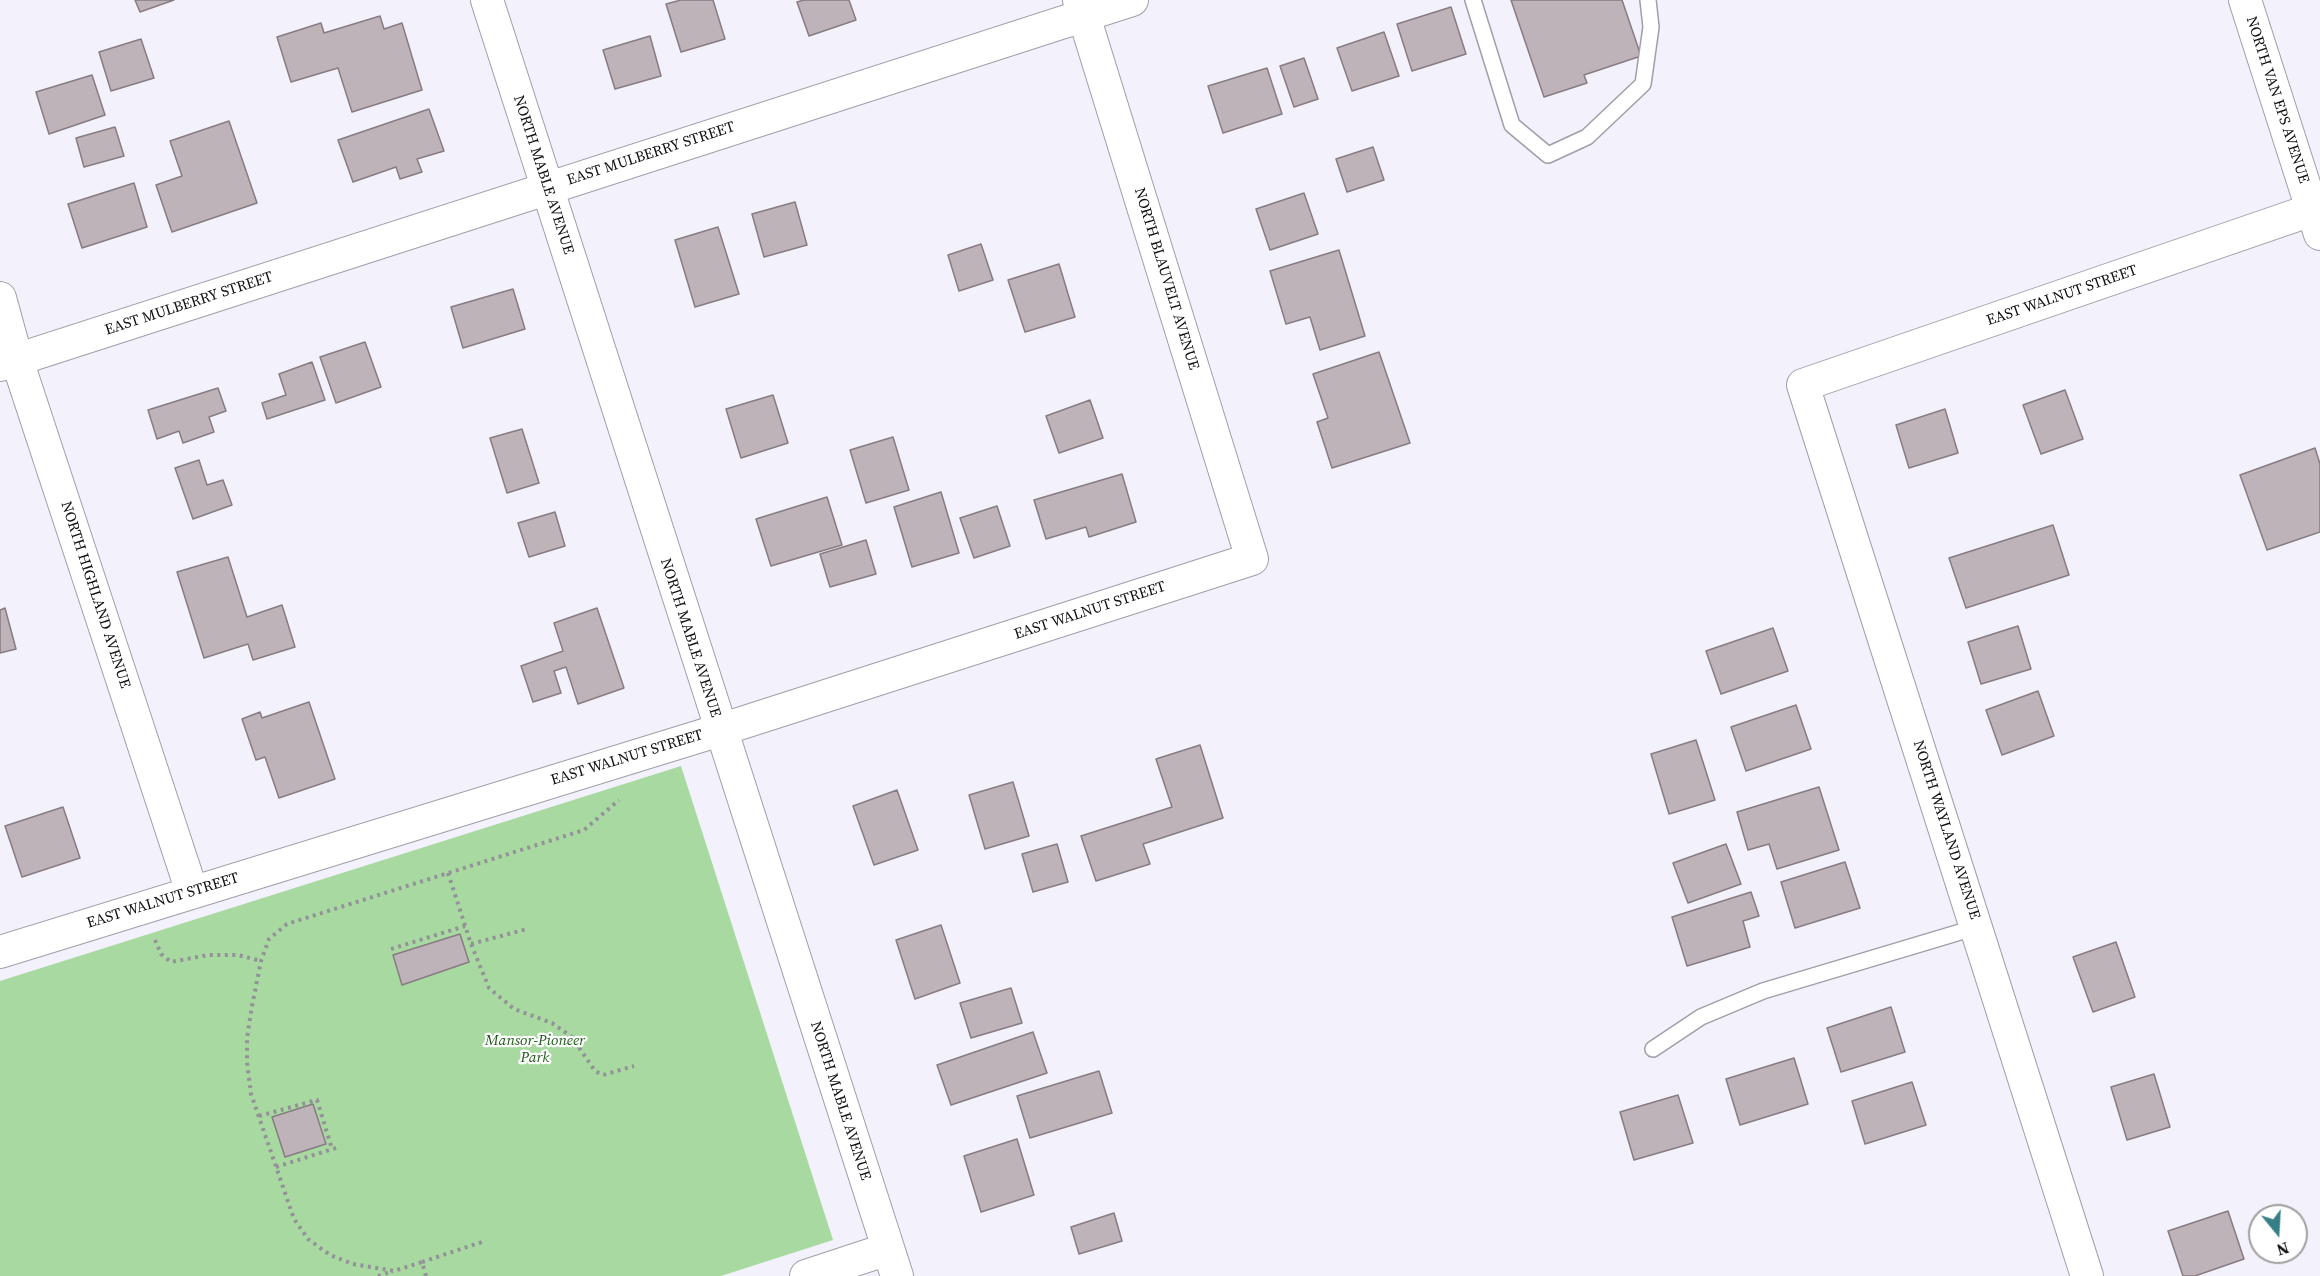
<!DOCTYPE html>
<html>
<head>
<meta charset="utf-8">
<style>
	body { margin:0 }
	#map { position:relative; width:2320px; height:1276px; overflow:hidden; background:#f3f1fb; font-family:"Source Serif 4",serif }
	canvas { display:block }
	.north { position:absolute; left:2248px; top:1204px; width:60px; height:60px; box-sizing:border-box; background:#fff; border:2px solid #9f9fa0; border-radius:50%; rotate:162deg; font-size:16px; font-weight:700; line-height:24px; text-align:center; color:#100f12 }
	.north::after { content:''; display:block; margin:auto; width:21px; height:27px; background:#377f86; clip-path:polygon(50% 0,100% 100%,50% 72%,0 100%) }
</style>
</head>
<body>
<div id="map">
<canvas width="2320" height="1276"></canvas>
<div class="north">N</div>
</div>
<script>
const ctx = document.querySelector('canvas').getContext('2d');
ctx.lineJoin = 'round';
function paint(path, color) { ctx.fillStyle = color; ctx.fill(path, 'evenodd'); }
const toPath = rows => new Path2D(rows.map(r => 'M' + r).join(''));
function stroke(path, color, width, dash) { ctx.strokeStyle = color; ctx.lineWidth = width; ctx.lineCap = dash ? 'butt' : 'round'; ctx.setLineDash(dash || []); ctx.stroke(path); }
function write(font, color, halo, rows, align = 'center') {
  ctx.font = font + ' "Source Serif 4",serif'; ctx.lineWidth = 4.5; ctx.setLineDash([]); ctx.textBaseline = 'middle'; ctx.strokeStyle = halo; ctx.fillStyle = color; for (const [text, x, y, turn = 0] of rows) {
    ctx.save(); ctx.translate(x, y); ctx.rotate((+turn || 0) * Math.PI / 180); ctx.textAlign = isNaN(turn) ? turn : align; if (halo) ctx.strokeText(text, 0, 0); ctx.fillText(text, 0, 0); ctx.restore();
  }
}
paint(toPath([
	[681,766,833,1240,721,1276,0,1276,0,981]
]), '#a8d9a1');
const building = toPath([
	[135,0,174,0,140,12,135,0],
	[681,0,713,0,725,39,681,52,666,4,681,0],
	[804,0,849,0,856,20,809,36,797,2,804,0],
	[1511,0,1622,0,1641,56,1584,75,1587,83,1544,97,1511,0],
	[1451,7,1466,54,1412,71,1397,24,1451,7],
	[380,16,384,29,402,23,422,90,352,112,338,68,291,82,277,37,321,23,324,33,380,16],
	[1384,32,1399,76,1352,91,1337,48,1384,32],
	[650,36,661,76,615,89,603,50,650,36],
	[141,39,154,78,111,91,99,52,141,39],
	[1304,58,1318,99,1294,107,1280,66,1304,58],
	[1267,68,1282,114,1223,133,1208,86,1267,68],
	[92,75,105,115,49,134,36,92,92,75],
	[429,109,444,151,417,159,422,172,400,179,396,167,353,182,338,140,429,109],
	[229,121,257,203,172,232,156,185,182,176,170,141,229,121],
	[115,127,124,156,84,167,76,138,115,127],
	[1373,147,1384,180,1347,192,1336,159,1373,147],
	[134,183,147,227,82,248,68,204,134,183],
	[1304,193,1318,234,1270,250,1256,209,1304,193],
	[795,202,807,245,764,257,752,214,795,202],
	[718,227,739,294,695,307,675,240,718,227],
	[981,244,993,280,959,291,948,255,981,244],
	[1339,250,1365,336,1320,350,1310,317,1286,324,1270,271,1339,250],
	[1059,264,1075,317,1025,332,1008,280,1059,264],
	[513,289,525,329,463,348,451,307,513,289],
	[365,342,381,387,336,403,320,357,365,342],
	[1379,352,1410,443,1332,468,1317,422,1328,418,1313,374,1379,352],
	[312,362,325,400,267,419,262,403,286,395,279,374,312,362],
	[218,388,226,411,209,417,214,432,183,443,179,431,157,439,148,410,218,388],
	[2065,390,2083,439,2041,454,2023,405,2065,390],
	[773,395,788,443,741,458,726,409,773,395],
	[1090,400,1103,438,1059,453,1046,416,1090,400],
	[1945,409,1958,453,1909,468,1896,425,1945,409],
	[522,429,539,483,507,493,490,438,522,429],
	[893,437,909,490,866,503,850,450,893,437],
	[2315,448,2320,464,2320,532,2267,550,2240,475,2315,448],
	[199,460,207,485,223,480,232,505,193,519,175,468,199,460],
	[1122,474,1136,522,1089,537,1086,527,1046,539,1034,500,1122,474],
	[941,492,959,553,912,567,894,507,941,492],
	[827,497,842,545,771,566,756,519,827,497],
	[997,506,1010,546,974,558,960,518,997,506],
	[555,512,565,546,529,557,518,523,555,512],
	[2053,525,2069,575,1966,608,1949,558,2053,525],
	[866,540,876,574,830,587,820,554,866,540],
	[228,557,247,617,282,605,295,647,253,660,248,644,204,658,177,572,228,557],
	[5,608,16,649,0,653,0,610,5,608],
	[597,608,624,688,578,704,566,667,554,671,561,693,533,702,521,666,563,651,554,623,597,608],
	[2018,626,2031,669,1981,684,1968,642,2018,626],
	[1773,628,1788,671,1721,694,1706,651,1773,628],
	[2038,691,2054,736,2002,755,1986,710,2038,691],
	[309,702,335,779,279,798,265,757,256,760,242,719,260,712,262,718,309,702],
	[1796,705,1811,749,1746,771,1731,727,1796,705],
	[1696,740,1715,800,1669,814,1651,754,1696,740],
	[1200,745,1223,818,1143,844,1150,864,1096,881,1081,836,1172,807,1156,759,1200,745],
	[1013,782,1029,836,985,849,969,795,1013,782],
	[1819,787,1839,850,1777,869,1769,844,1748,850,1737,812,1819,787],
	[897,790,918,850,874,865,853,806,897,790],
	[63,807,80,858,22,877,5,826,63,807],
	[1057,844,1068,882,1033,892,1022,854,1057,844],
	[1726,844,1741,884,1688,903,1673,863,1726,844],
	[1845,862,1860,908,1795,928,1781,882,1845,862],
	[1751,892,1759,916,1743,921,1750,947,1687,966,1672,917,1751,892],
	[941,925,960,983,915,999,896,940,941,925],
	[460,934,469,962,402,985,393,955,460,934],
	[2116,942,2135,997,2093,1012,2073,957,2116,942],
	[1011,988,1022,1023,971,1038,960,1003,1011,988],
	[1891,1007,1905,1052,1841,1072,1827,1028,1891,1007],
	[1033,1032,1047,1073,951,1105,937,1065,1033,1032],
	[1794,1058,1808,1104,1740,1125,1726,1079,1794,1058],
	[1099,1071,1112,1113,1030,1138,1017,1096,1099,1071],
	[2154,1074,2170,1127,2127,1140,2111,1087,2154,1074],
	[1912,1082,1926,1125,1865,1144,1852,1101,1912,1082],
	[1678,1095,1693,1143,1634,1160,1620,1112,1678,1095],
	[313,1104,326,1144,285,1157,272,1117,313,1104],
	[1017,1139,1034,1195,981,1212,964,1156,1017,1139],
	[2228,1211,2244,1259,2195,1276,2183,1276,2168,1231,2228,1211],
	[1114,1213,1122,1241,1079,1254,1071,1227,1114,1213]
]);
paint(building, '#beb3b8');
stroke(building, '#867c81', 1.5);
const service = toPath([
	[1473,0,1512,125,1548,155,1587,137,1643,84,1651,27,1648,0],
	[1653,1049,1701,1017,1763,991,1977,927]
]);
const minor = toPath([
	[487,0,897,1276],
	[2245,0,2320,234],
	[0,298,17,360,192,892],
	[0,365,1132,0],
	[0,952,720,730,1252,559,1079,0],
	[806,1276,888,1249],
	[2087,1276,1803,385,2320,207]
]);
stroke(service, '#a09ea8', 18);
stroke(minor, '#a09ea8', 34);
stroke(toPath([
	[448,873,471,944,489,988,514,1009,552,1023,572,1037,595,1071,603,1075,634,1066],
	[155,940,161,954,171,962,208,955,238,955,261,961],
	[471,944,527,929],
	[391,949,465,926],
	[259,1116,317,1100,332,1149],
	[276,1167,339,1147],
	[422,1262,485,1241],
	[378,1276,393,1271],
	[426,1276,422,1262,394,1271,353,1264,330,1255,308,1239,294,1219,251,1094,247,1062,247,1038,252,1006,261,961,269,939,287,924,584,830,619,800]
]), '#949299', 4, [3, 4.5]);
stroke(service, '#fff', 15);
stroke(minor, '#fff', 32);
write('15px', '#100f12', '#fff', [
	["NORTH VAN EPS AVENUE",2277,100,72],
	["EAST MULBERRY STREET",651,154,-18],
	["NORTH MABLE AVENUE",543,175,72],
	["NORTH BLAUVELT AVENUE",1166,279,73],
	["EAST WALNUT STREET",2062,296,-19],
	["EAST MULBERRY STREET",189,304,-18],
	["NORTH HIGHLAND AVENUE",95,595,72],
	["EAST WALNUT STREET",1090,611,-18],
	["NORTH MABLE AVENUE",690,638,72],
	["EAST WALNUT STREET",627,758,-17],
	["NORTH WAYLAND AVENUE",1946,830,72],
	["EAST WALNUT STREET",163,901,-17],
	["NORTH MABLE AVENUE",840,1101,72]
]);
write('italic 15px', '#1e5a17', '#fff', [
	["Mansor-Pioneer",535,1041],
	["Park",535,1058]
]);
</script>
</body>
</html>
